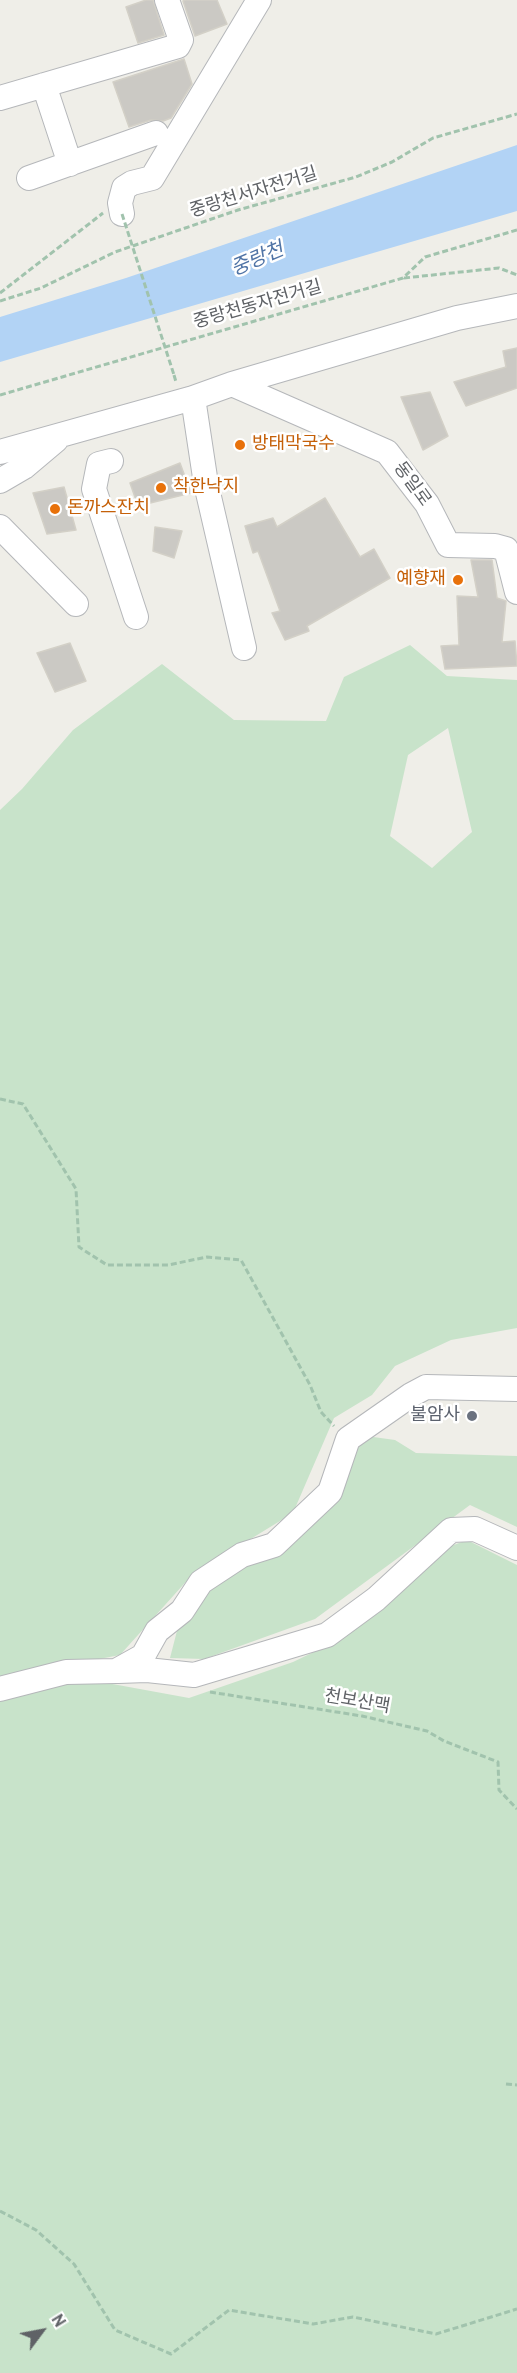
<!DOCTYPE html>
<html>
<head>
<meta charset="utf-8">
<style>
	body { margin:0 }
	#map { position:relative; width:517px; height:2373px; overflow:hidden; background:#efeee8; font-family:Overpass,sans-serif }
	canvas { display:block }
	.north { position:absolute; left:12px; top:2301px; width:60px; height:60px; -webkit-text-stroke:4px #fff; paint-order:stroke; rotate:58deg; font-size:16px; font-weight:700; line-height:24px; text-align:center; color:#5f6266 }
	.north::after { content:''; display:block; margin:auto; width:21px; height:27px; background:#5f6266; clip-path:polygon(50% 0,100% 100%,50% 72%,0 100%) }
</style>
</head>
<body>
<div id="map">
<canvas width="517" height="2373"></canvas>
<div class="north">N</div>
</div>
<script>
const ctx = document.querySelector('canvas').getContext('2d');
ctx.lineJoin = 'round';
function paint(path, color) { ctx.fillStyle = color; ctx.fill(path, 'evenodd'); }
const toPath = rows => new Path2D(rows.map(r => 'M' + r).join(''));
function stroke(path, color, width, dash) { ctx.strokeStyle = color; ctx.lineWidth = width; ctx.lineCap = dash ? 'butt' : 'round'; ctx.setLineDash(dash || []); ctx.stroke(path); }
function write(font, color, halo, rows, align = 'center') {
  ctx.font = font + ' Overpass,"Noto Sans KR",sans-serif'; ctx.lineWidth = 5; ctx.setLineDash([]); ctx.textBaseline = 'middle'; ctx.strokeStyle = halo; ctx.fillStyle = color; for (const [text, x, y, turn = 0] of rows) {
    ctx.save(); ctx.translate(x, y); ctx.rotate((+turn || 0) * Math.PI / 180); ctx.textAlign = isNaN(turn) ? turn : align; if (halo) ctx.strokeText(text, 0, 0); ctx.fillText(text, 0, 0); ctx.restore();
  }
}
paint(toPath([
	[410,645,447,676,517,680,517,1328,451,1340,395,1366,372,1395,334,1418,293,1513,192,1575,120,1655,0,1678,0,810,22,789,73,730,162,664,234,720,326,721,344,677],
	[448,728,472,832,432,868,390,836,408,755],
	[366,1436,395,1440,416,1453,517,1456,517,1527,470,1505,315,1619,204,1659,170,1658,178,1627,207,1588,245,1566,350,1460],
	[467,1540,517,1565,517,2373,0,2373,0,1699,60,1682,107,1683,189,1698,293,1662,341,1639,446,1548]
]), '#c8e3ca');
paint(toPath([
	[517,145,517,211,0,362,0,317,126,278]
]), '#b2d3f5');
const building = toPath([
	[146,0,153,0,164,35,138,43,126,7,146,0],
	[186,0,217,0,227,24,195,36,183,1,186,0],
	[184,59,192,84,171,118,163,121,151,120,129,127,113,82,184,59],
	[517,348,517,388,466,406,454,382,506,367,503,351,517,348],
	[430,392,448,436,423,450,401,397,430,392],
	[180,463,191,493,138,506,130,483,180,463],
	[64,487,76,530,47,534,33,493,64,487],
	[325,498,360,557,374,549,390,578,307,626,309,631,285,640,272,613,280,611,258,551,253,553,245,526,273,518,277,527,325,498],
	[155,527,182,531,174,558,153,551,155,527],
	[471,560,492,560,497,598,506,601,502,642,515,641,517,666,445,669,441,646,459,645,457,596,478,597,471,560],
	[70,643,86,681,55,692,37,653,70,643]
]);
paint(building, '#cbc9c4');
stroke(building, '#d3d0c7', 1.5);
const minor = toPath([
	[44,85,70,164],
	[0,98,178,46,181,40,167,0],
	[29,178,156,133],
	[122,214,120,203,124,188,132,183,152,178,259,0],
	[232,384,387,452,427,504,448,545,495,546,506,549,517,592],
	[193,398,206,484,244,648],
	[0,452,193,398,232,384,457,318,517,306],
	[111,461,99,464,94,489,136,617],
	[0,481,24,467,56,440],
	[0,527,76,604],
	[118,1671,147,1670,194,1675,327,1635,376,1599,451,1530,475,1529,517,1548],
	[0,1689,66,1672,116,1671,143,1656,157,1631,182,1611,201,1582,242,1555,274,1545,330,1492,348,1439,411,1395,426,1387,517,1389]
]);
stroke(minor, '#b5b7ba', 26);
stroke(toPath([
	[404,278,499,268,517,275],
	[0,293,103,213],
	[0,301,41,288,115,252,238,210,356,177,392,162,433,138,517,114],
	[174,375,176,382],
	[0,395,403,278,425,257,517,230],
	[0,1099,23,1104,76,1189,79,1247,107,1265,168,1265,207,1257,241,1260,310,1385,321,1412,334,1426],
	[210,1692,362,1716,427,1731,444,1741,498,1762,499,1790,517,1809],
	[506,2084,517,2085],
	[0,2211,36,2230,74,2264,115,2330,171,2354,229,2310,313,2324,353,2317,436,2334,517,2309]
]), '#a1c3ad', 3, [6, 3]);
stroke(minor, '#fff', 24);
stroke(toPath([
	[122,214,174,375]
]), '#a1c3ad', 3, [6, 3]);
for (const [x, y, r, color] of [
	[240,445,6,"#e8710a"],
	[161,488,6,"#e8710a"],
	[55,509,6,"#e8710a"],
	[458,580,6,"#e8710a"],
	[472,1416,6,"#6b7280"]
]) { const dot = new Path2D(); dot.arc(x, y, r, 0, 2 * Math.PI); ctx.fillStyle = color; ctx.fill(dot); stroke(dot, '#fff', 2); }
write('18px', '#5f6266', '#fff', [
	["중랑천서자전거길",254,194,-17],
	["중랑천동자전거길",258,306,-16],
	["동일로",411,485,54],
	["천보산맥",357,1703,10]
]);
write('18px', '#c56008', '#fff', [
	["방태막국수",252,445],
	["착한낙지",173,488],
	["돈까스잔치",67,509],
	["예향재",446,580,"right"]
], 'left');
write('18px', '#5b616d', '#fff', [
	["불암사",460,1416]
], 'right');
write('italic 20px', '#5074a6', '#fff', [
	["중랑천",258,261,-23]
]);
</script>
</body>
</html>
